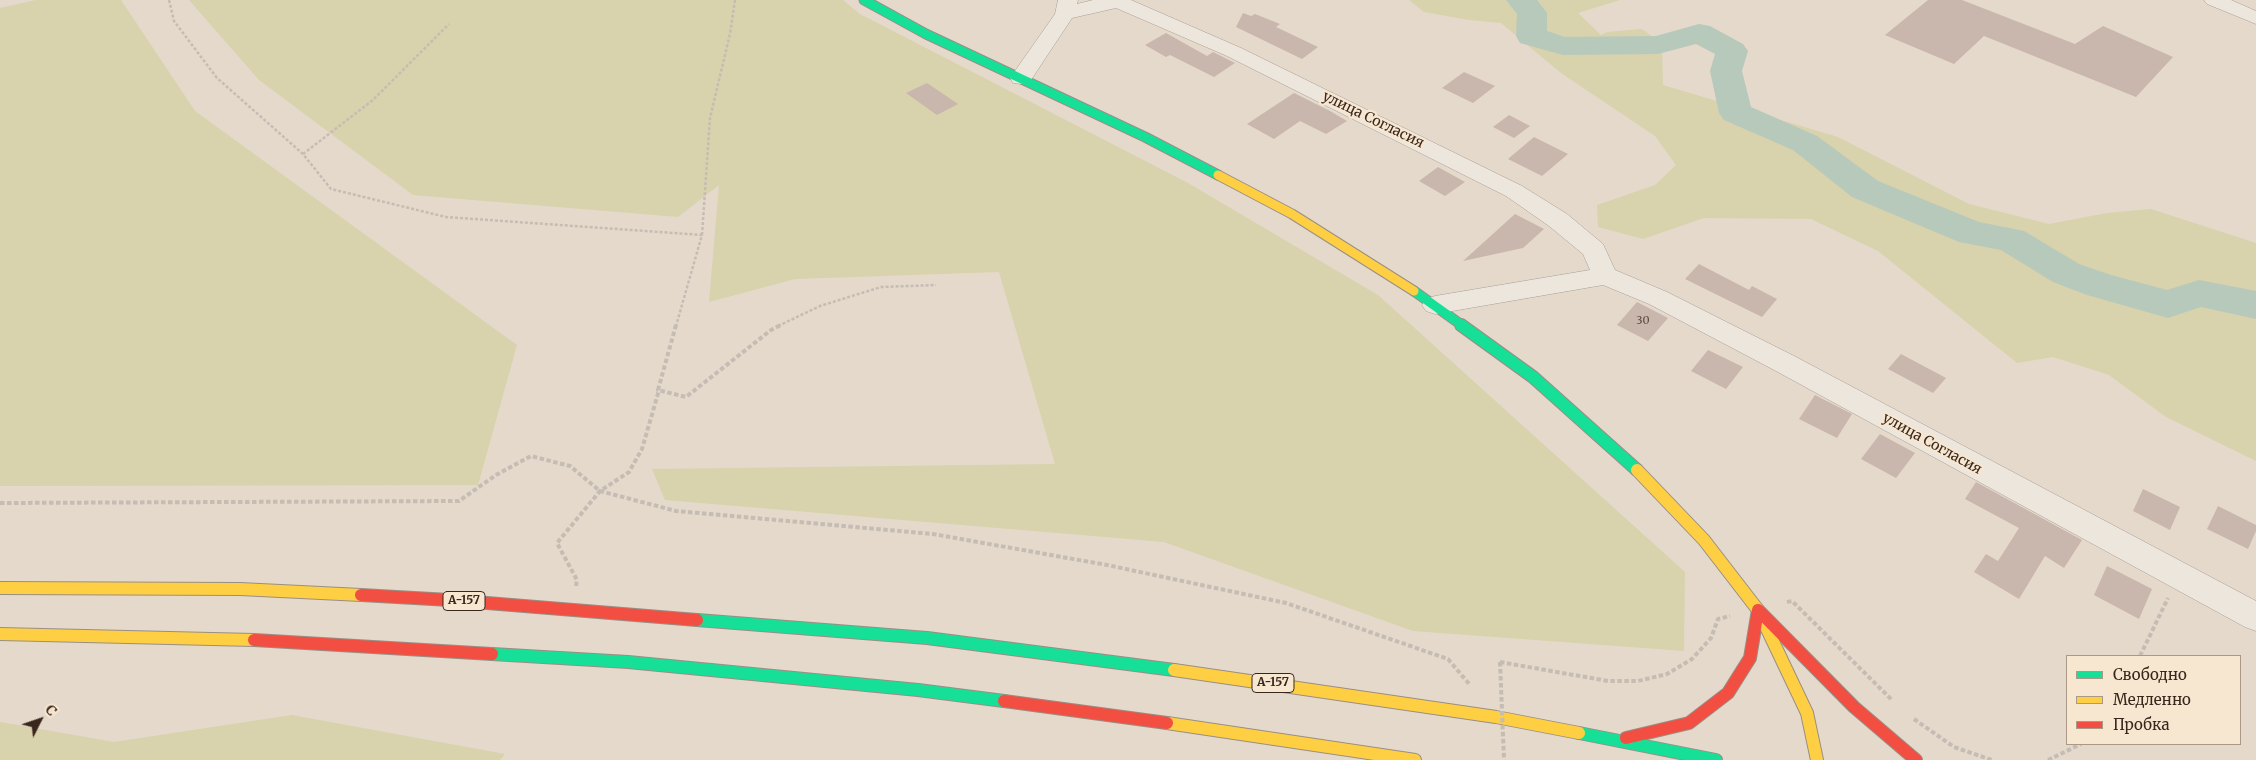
<!DOCTYPE html>
<html>
<head>
<meta charset="utf-8">
<style>
	body { margin:0 }
	#map { position:relative; width:2256px; height:760px; overflow:hidden; background:#e5d9cb; font-family:Merriweather,serif }
	canvas { display:block }
	.legend { position:absolute; left:2066px; top:655px; width:175px; height:90px; box-sizing:border-box; background:#f7e6d0; border:1px solid #ab9988; margin:0; padding:6px 9px; list-style:none; font-size:15px; color:#39261c }
	.legend li { display:flex; align-items:center; gap:10px; height:25px }
	.legend b { width:25px; border:1px solid #ab9988 }
	.north { position:absolute; left:15px; top:695px; width:50px; height:50px; -webkit-text-stroke:4px #f7e6d0; paint-order:stroke; rotate:49deg; font-size:14px; font-weight:700; line-height:20px; text-align:center; color:#39261c }
	.north::after { content:''; display:block; margin:auto; width:18px; height:22px; background:#39261c; clip-path:polygon(50% 0,100% 100%,50% 72%,0 100%) }
</style>
</head>
<body>
<div id="map">
<canvas width="2256" height="760"></canvas>
<ul class="legend">
<li><b style="height:6px;background:#16e098"></b>Свободно</li>
<li><b style="height:6px;background:#ffcf43"></b>Медленно</li>
<li><b style="height:6px;background:#f24e42"></b>Пробка</li>
</ul>
<div class="north">С</div>
</div>
<script>
const ctx = document.querySelector('canvas').getContext('2d');
ctx.lineJoin = 'round';
function paint(path, color) { ctx.fillStyle = color; ctx.fill(path, 'evenodd'); }
const toPath = rows => new Path2D(rows.map(r => 'M' + r).join(''));
function stroke(path, color, width, dash) { ctx.strokeStyle = color; ctx.lineWidth = width; ctx.lineCap = dash ? 'butt' : 'round'; ctx.setLineDash(dash || []); ctx.stroke(path); }
function write(font, color, halo, rows, align = 'center') {
  ctx.font = font + ' Merriweather,serif'; ctx.lineWidth = 4.5; ctx.setLineDash([]); ctx.textBaseline = 'middle'; ctx.strokeStyle = halo; ctx.fillStyle = color; for (const [text, x, y, turn = 0] of rows) {
    ctx.save(); ctx.translate(x, y); ctx.rotate((+turn || 0) * Math.PI / 180); ctx.textAlign = isNaN(turn) ? turn : align; if (halo) ctx.strokeText(text, 0, 0); ctx.fillText(text, 0, 0); ctx.restore();
  }
}
paint(toPath([
	[36,0,121,0,195,111,517,345,478,485,0,486,0,8],
	[189,0,843,0,860,14,1188,183,1378,295,1685,572,1684,651,1413,631,1164,542,665,500,652,469,1055,464,999,272,795,279,709,302,719,185,678,217,413,195,259,80],
	[1409,0,1620,0,1578,13,1601,35,1607,32,1642,29,1662,44,1663,85,1838,137,1969,204,2049,224,2107,213,2151,209,2256,243,2256,461,2166,417,2109,375,2053,357,2017,363,1878,251,1811,219,1704,218,1643,239,1598,227,1597,205,1655,185,1676,165,1655,136,1561,73,1501,23,1469,20,1424,12],
	[292,715,505,754,500,760,0,760,0,722,114,742]
]), '#d8d2ad');
paint(toPath([
	[1506,0,1537,0,1547,13,1547,31,1565,37,1656,36,1699,24,1710,26,1743,44,1748,51,1742,71,1751,107,1817,136,1878,181,1979,222,2024,231,2079,264,2111,275,2167,290,2199,280,2256,291,2256,319,2201,307,2168,318,2087,295,2053,282,2001,250,1959,242,1852,197,1793,150,1724,120,1719,113,1710,71,1715,54,1696,44,1658,54,1563,55,1520,43,1516,36,1517,14,1506,0]
]), '#b7c9bb');
paint(toPath([
	[1928,0,1962,0,2075,44,2103,26,2173,57,2136,97,1984,36,1954,64,1885,35],
	[1243,13,1251,16,1255,14,1280,24,1276,27,1318,47,1302,59,1236,27],
	[1166,33,1207,56,1213,52,1235,63,1214,77,1170,55,1166,57,1145,45],
	[1464,72,1495,86,1473,103,1442,88],
	[927,83,958,104,937,115,906,93],
	[1294,93,1330,111,1347,121,1326,134,1300,121,1274,139,1247,124],
	[1509,115,1530,126,1514,138,1493,127],
	[1534,137,1568,154,1542,176,1508,159],
	[1438,167,1465,182,1445,196,1419,181],
	[1515,214,1544,229,1523,248,1463,261],
	[1699,264,1749,290,1752,286,1777,299,1762,317,1685,279],
	[1637,302,1668,318,1648,341,1617,325],
	[1708,350,1743,367,1726,389,1691,371],
	[1901,354,1946,378,1933,393,1888,369],
	[1815,395,1852,414,1837,438,1799,419],
	[1880,434,1915,453,1896,478,1861,459],
	[1976,482,2082,540,2064,568,2045,556,2019,599,1974,572,1986,554,1998,561,2019,528,1965,499],
	[2143,489,2180,507,2170,530,2133,511],
	[2218,506,2256,525,2256,531,2248,549,2207,529],
	[2107,566,2152,589,2139,619,2094,595]
]), '#c9b6ac');
const street = toPath([
	[1058,0,1078,0,1077,4,1093,0,1131,0,1241,48,1522,186,1567,214,1603,244,1615,270,1667,292,1796,357,2256,601,2256,631,2245,627,1776,371,1649,304,1603,285,1435,314,1426,311,1422,305,1426,299,1435,296,1590,270,1583,254,1549,226,1506,196,1227,56,1116,8,1072,18,1029,83,1021,84,1013,83,1010,78,1055,14,1058,0],
	[2204,0,2231,0,2256,11,2256,24,2207,4,2204,0]
]);
const fastFar1 = toPath([
	[864,0,926,34,1145,137,1218,175],
	[1414,291,1463,326]
]);
const fast = toPath([
	[1461,325,1533,377,1637,470],
	[697,620,927,638,1174,670],
	[492,654,628,662,918,690,1004,701],
	[1579,733,1716,760]
]);
const slowFar1 = toPath([
	[1218,175,1292,214,1414,291]
]);
const slow = toPath([
	[1637,470,1704,540,1758,610,1807,713,1817,760],
	[0,588,240,589,361,595],
	[0,634,254,640],
	[1174,670,1496,717,1579,733],
	[1167,723,1415,760]
]);
const jam = toPath([
	[361,595,450,600,697,620],
	[1758,610,1854,707,1916,760],
	[254,640,492,654],
	[1004,701,1167,723],
	[1626,738,1689,723,1728,693,1750,658,1758,610]
]);
stroke(street, '#aa9e95', 1);
stroke(fastFar1, '#9a8e84', 11);
stroke(fast, '#9a8e84', 14);
stroke(slowFar1, '#9a8e84', 11);
stroke(slow, '#9a8e84', 14);
stroke(jam, '#9a8e84', 14);
stroke(toPath([
	[169,0,174,21,217,78,303,154,331,189,446,217,702,235,676,326],
	[303,154,373,100,449,24],
	[702,235,710,118,730,34,735,0],
	[778,326,820,306,881,287,936,285]
]), '#c5bcb4', 2.5, [3, 2]);
stroke(toPath([
	[676,325,658,390,686,397,771,330,781,325],
	[0,503,459,501,496,475,531,456,570,466,600,491,676,511,933,534,1107,565,1286,603,1448,659,1470,685],
	[576,586,577,580,557,543,600,491,629,472,642,449,659,390],
	[1787,602,1792,601,1892,700],
	[2140,656,2168,598],
	[1500,662,1608,681,1638,681,1667,674,1692,659,1711,638,1718,619,1730,616],
	[1914,719,1954,747,1992,760],
	[2048,760,2081,744]
]), '#c5bcb4', 4, [4.5, 2.5]);
paint(street, '#ede6dd');
stroke(fastFar1, '#16e098', 9);
stroke(fast, '#16e098', 12);
stroke(slowFar1, '#ffcf43', 9);
stroke(slow, '#ffcf43', 12);
stroke(jam, '#f24e42', 12);
stroke(toPath([
	[1500,662,1504,760]
]), '#c5bcb4', 4, [4.5, 2.5]);
write('11px', '#5d4a40', null, [
	["30",1643,321]
]);
for (const [x, y, w] of [
	[464,601,42],
	[1273,683,42]
]) { const box = new Path2D(); box.roundRect(x - w / 2, y - 9.5, w, 19, 4); ctx.fillStyle = '#f7e6d0'; ctx.fill(box); stroke(box, '#39261c', 1); }
write('bold 12px', '#39261c', null, [
	["А-157",464,601],
	["А-157",1273,683]
]);
write('14px', '#39261c', '#f7e6d0', [
	["улица Согласия",1373,120,26],
	["улица Согласия",1932,444,29]
]);
</script>
</body>
</html>
